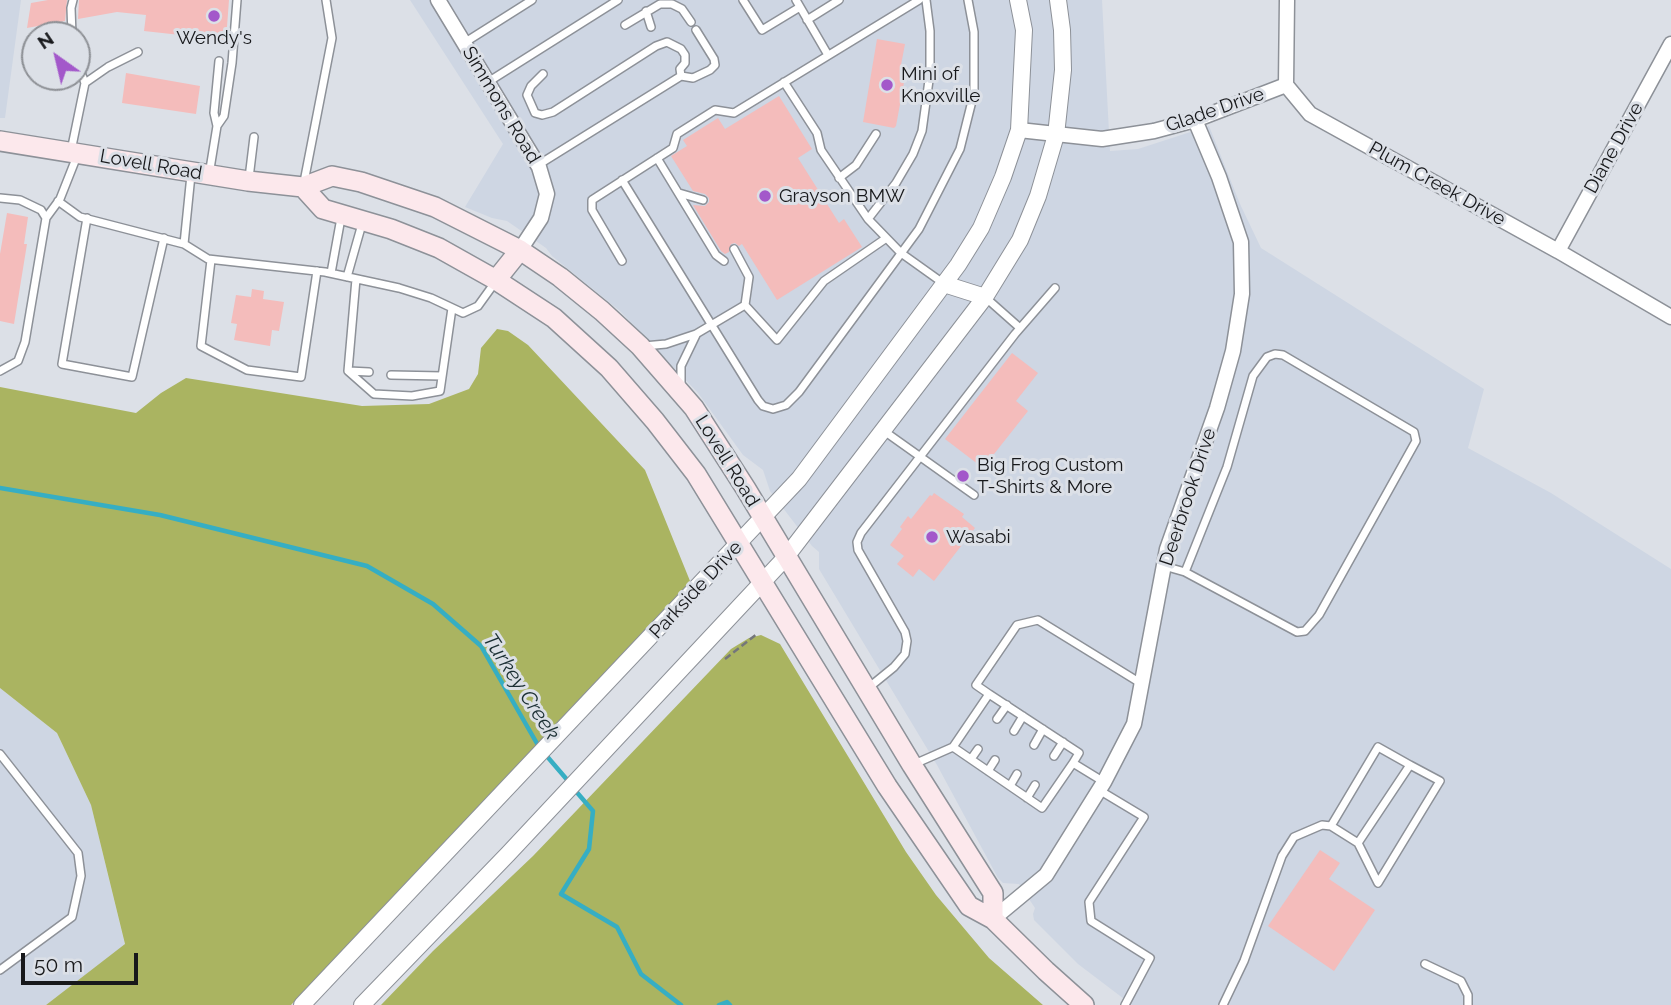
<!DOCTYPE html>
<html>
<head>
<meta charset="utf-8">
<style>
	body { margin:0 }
	#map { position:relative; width:1671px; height:1005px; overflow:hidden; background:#dce0e7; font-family:Raleway,sans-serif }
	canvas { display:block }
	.north { position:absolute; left:21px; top:21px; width:70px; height:70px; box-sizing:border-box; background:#dce0e7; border:2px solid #8d9095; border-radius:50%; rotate:326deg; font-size:19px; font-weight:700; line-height:28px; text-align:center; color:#17181b }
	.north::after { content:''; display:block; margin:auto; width:24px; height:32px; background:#a358ca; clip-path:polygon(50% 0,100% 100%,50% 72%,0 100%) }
	.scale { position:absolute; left:21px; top:953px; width:117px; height:32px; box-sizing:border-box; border:4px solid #17181b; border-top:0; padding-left:9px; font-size:21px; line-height:24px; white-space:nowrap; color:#17181b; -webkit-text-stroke:5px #dce0e7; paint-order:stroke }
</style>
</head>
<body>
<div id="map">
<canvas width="1671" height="1005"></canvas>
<div class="north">N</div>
<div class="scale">50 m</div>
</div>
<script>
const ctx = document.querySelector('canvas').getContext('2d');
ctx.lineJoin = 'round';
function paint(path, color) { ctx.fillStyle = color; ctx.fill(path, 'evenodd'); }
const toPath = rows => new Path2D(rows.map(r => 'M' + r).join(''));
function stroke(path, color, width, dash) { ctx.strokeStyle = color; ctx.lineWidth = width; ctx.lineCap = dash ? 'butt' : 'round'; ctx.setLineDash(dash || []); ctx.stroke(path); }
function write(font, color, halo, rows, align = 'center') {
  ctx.font = font + ' Raleway,sans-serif'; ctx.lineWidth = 6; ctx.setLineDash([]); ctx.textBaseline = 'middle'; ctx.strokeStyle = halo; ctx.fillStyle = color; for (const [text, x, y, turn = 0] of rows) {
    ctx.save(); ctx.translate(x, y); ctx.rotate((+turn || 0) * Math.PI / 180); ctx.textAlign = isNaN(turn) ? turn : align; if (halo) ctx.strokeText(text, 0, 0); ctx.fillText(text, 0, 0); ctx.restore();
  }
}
paint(toPath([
	[0,0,21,0,5,118,0,118],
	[410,0,1102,0,1110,151,1138,149,1209,126,1240,204,1261,248,1484,389,1468,448,1551,493,1671,569,1671,1005,1132,1005,1078,964,1034,920,1033,914,1035,908,1019,884,1003,883,998,878,937,765,819,569,819,552,812,546,770,491,763,470,743,455,698,393,620,311,552,256,546,248,507,221,492,218,465,207,503,144],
	[0,688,57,733,91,805,125,945,46,1005,0,1005]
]), '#ced6e3');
paint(toPath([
	[497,329,508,331,528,345,645,470,690,581,666,610,291,1005,46,1005,125,944,91,805,57,733,0,688,0,387,136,413,161,393,186,378,362,406,429,404,469,389,478,374,481,348],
	[761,635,780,644,906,852,936,895,989,958,1043,1005,381,1005,433,951,533,856,731,649,749,638]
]), '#aab461');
stroke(toPath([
	[0,488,160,515,367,566,433,604,481,646,539,747],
	[545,754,569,782],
	[574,789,593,811,589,849,561,894,617,927,641,974,681,1005],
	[719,1005,727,1002,730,1005]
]), '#36aec3', 4.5);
paint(toPath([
	[48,0,67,0,65,21,27,28,31,3],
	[79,0,229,0,226,40,144,31,146,15,117,12,78,19],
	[877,39,905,44,901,65,907,66,896,126,894,128,863,122],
	[126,73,200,86,196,114,122,103],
	[779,96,812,149,798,158,839,223,844,219,862,247,777,300,742,244,739,246,735,243,731,244,729,252,725,254,721,251,693,205,705,206,709,202,709,198,705,194,693,191,671,156,687,146,683,140,718,118,725,129],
	[7,213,28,217,24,244,27,244,14,324,0,321,0,254],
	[252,289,264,291,263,299,284,302,279,331,272,330,270,346,234,340,237,324,231,323,236,295,251,297],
	[1012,353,1038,373,1016,401,1028,411,983,468,945,439],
	[934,493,964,514,962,517,975,528,934,581,919,569,913,577,897,564,904,556,890,545,902,529,900,527,908,516,911,519,930,495,932,496],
	[1320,850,1340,863,1329,879,1375,910,1334,971,1268,926]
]), '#f4bcbb');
const service = toPath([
	[743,0,762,30,800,7],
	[796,0,828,55],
	[646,11,651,27],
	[807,20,839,0],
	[625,25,660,4,672,4,682,9,691,22],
	[72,35,71,8,73,0],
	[464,43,532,0],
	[77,62,85,83],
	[543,74,531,86,527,95,535,113,542,115,553,112,656,46,667,42,681,49,685,55,685,63,680,69,681,76],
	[488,82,618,0],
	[784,82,817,133,821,150,868,219,901,253,943,283],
	[217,126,224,116,232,63,237,0],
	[71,151,85,83,108,67,138,52],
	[657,158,716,255,724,261],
	[538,165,681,76,693,78,710,70,715,65,714,59,696,30],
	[209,175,217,126,214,113,219,61],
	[249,178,254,137],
	[839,178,856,165,876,134],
	[622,180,758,400,763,406,773,409,786,405,799,392,919,229,960,149,974,93,974,32,968,0],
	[304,182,332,38,326,0],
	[679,193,703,200],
	[0,198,20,200,41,210,46,218],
	[58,201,80,217,184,244,208,259,325,272,399,288,431,298,463,313,478,306,496,281],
	[87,218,62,364,132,377,164,238],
	[868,219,896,183,913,154,922,131,930,73,930,31,926,0],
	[184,244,191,175],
	[734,249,749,277,745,305],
	[211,260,201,346,247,370,301,377,317,271],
	[622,261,592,210,592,200,673,148,677,134,715,110,734,113,919,0],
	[331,273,341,218],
	[347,277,362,224],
	[356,279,348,371,374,394,412,396,440,391,452,308],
	[985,297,1020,328],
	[745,305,777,340,824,281,885,239],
	[644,346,666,344,696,334,745,305],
	[0,371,18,361,25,342,46,218,60,199,77,156],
	[349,371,369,372],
	[391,375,442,376],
	[681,386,681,366,696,335],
	[884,431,974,495],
	[1164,566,1185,572,1297,632,1305,631,1319,615,1416,441,1414,432,1283,355,1275,354,1267,357,1253,376,1227,467,1185,572],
	[867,689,894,667,905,654,907,641,905,632,858,550,857,542,861,533,1015,334,1055,288],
	[989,694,1079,753,1073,763],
	[997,719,1007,705],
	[1014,731,1023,716],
	[1034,745,1043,729],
	[953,747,1042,808,1073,763,1104,782],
	[0,754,78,853,81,876,72,917,0,970],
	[1054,756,1063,742],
	[971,759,978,749],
	[912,765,953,747,989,694,976,685,1017,625,1038,620,1142,684],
	[988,771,995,760],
	[1010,786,1017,774],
	[1099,790,1144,817,1089,902,1091,921,1150,958,1125,1005],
	[1027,798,1035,785],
	[1331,826,1378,747,1410,765,1358,843],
	[1425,964,1461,981,1468,995,1468,1005],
	[1223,1005,1244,961,1282,856,1294,837,1322,825,1331,826,1358,843,1378,883,1440,781,1410,765]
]);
const minor = toPath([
	[438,0,539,167,547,194,541,218,520,250],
	[1287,0,1286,85,1310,114,1558,251,1671,317],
	[1019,130,1102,139,1154,131,1195,120,1286,85],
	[1558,251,1671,44],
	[993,919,1046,875,1104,782,1134,724,1167,549,1217,408,1233,351,1242,294,1241,242,1219,177,1195,120]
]);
const tertiary = toPath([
	[944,284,985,297],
	[302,1005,799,479,958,265,981,228,1003,177,1019,130,1024,30,1018,0],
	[362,1005,508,854,786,557,985,297,1020,240,1038,196,1056,135,1063,70,1062,30,1058,0]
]);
const secondary = toPath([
	[0,141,248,181,303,187,332,176,361,182,435,207,520,250,560,277,602,311,640,346,694,408,746,489,912,765,993,893,993,919],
	[303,187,323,209,391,229,439,248,496,280,554,318,609,368,655,421,696,474,887,786,969,906,993,919,1046,971,1084,1005],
	[496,280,520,250]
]);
stroke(service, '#8d9198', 10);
stroke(minor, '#8d9198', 17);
stroke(tertiary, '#8d9198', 18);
stroke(secondary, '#8d9198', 22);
stroke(toPath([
	[725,659,757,634]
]), '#74767b', 2.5, [7, 3.5]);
stroke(service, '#fff', 7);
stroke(minor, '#fff', 14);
stroke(tertiary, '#fff', 16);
stroke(secondary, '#fce8ec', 19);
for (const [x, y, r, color] of [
	[214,16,7,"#a358ca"],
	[887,85,7,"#a358ca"],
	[765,196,7,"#a358ca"],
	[963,476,7,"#a358ca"],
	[932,537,7,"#a358ca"]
]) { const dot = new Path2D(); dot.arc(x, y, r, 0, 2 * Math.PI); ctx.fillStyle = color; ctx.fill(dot); stroke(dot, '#dce0e7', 2.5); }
write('19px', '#17181b', '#dce0e7', [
	["Wendy's",214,38,"center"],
	["Mini of",901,74],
	["Knoxville",901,96],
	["Grayson BMW",779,196],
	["Big Frog Custom",977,465],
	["T-Shirts & More",977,487],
	["Wasabi",946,537]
], 'left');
write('19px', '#17181b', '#dce0e7', [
	["Simmons Road",501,105,59],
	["Glade Drive",1215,110,-19],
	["Diane Drive",1614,148,-61],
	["Lovell Road",151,165,10],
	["Plum Creek Drive",1437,184,29],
	["Lovell Road",727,461,58],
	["Deerbrook Drive",1188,497,-72],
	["Parkside Drive",696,590,-47]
]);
write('italic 21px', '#1b2f33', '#dce0e7', [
	["Turkey Creek",521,687,57]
]);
</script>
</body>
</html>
